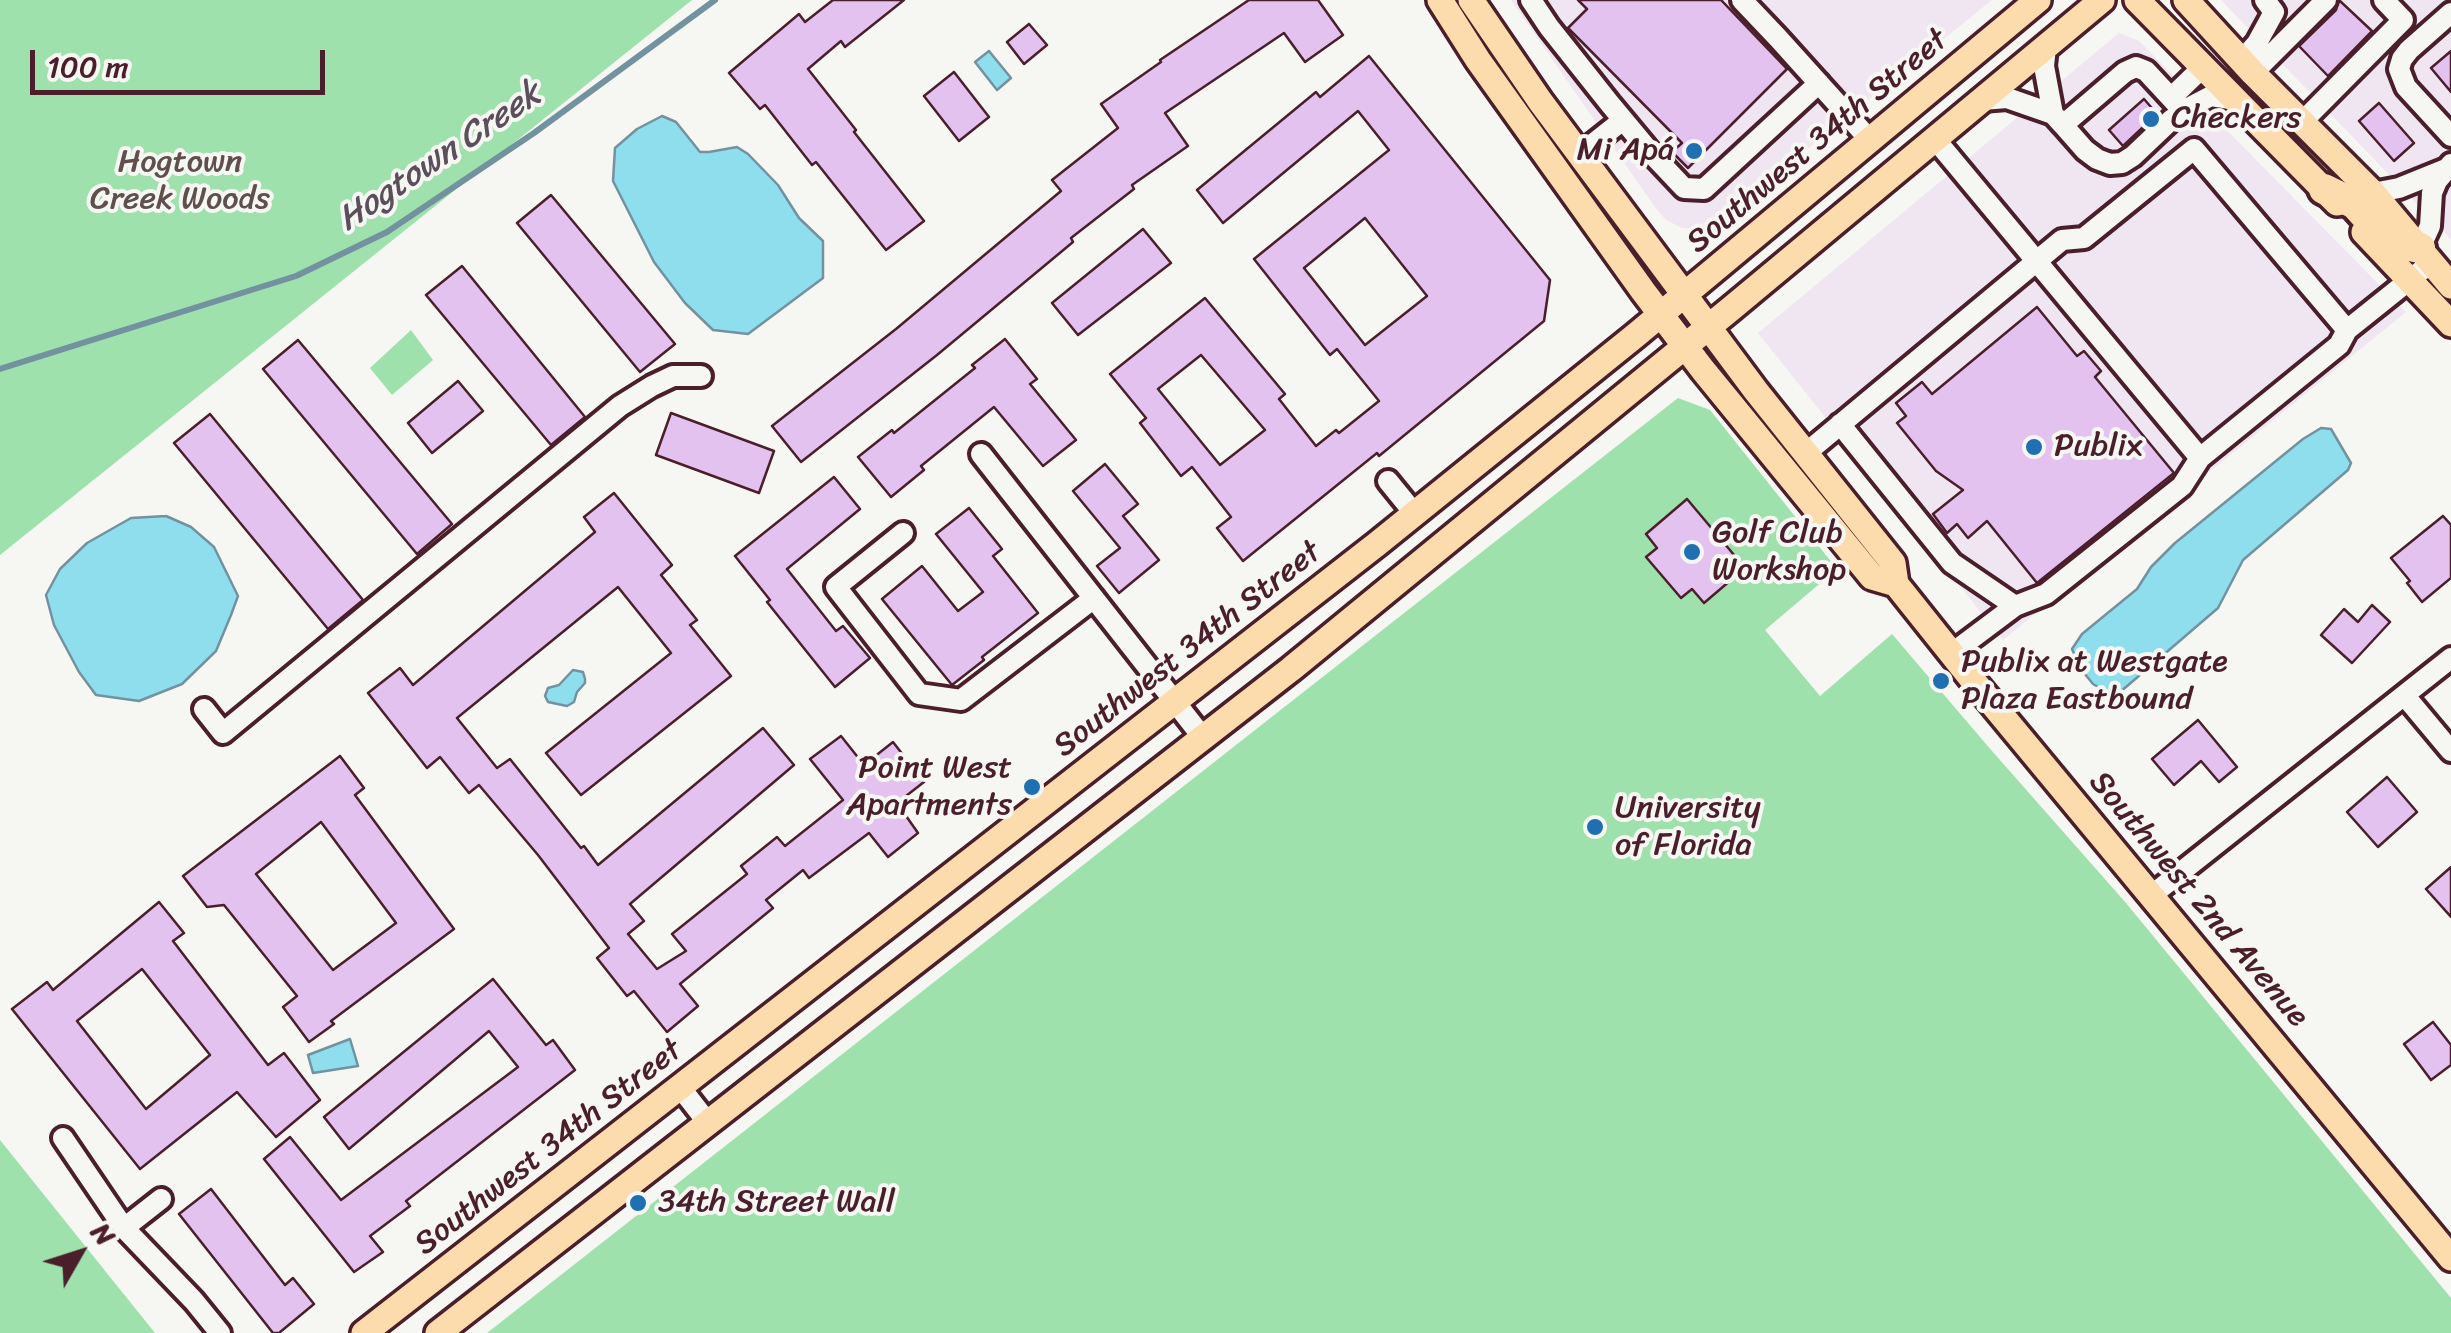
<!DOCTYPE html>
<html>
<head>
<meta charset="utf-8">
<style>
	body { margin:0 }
	#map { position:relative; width:2451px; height:1333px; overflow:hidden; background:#f6f6f2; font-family:Sriracha,sans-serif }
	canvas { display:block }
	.north { position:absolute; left:30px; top:1203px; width:100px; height:100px; -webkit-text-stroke:8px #f6f6f2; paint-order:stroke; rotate:51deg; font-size:28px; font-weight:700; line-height:40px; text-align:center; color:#4a1f2b }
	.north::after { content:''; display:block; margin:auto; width:35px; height:45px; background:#4a1f2b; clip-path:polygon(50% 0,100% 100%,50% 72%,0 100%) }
	.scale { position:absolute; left:30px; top:50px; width:295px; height:45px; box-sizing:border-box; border:5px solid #4a1f2b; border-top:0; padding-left:12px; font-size:30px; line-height:35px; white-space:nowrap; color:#4a1f2b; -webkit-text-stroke:8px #f6f6f2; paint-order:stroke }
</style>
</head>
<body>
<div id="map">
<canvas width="2451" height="1333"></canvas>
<div class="north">N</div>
<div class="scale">100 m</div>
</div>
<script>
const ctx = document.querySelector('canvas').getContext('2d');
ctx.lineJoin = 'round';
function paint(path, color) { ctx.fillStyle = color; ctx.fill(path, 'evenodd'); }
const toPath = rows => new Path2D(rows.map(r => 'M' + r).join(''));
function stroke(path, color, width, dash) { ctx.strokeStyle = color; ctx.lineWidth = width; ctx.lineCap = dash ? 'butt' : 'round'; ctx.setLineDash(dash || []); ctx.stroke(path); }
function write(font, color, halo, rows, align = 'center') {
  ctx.font = font + ' Sriracha,sans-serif'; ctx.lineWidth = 8; ctx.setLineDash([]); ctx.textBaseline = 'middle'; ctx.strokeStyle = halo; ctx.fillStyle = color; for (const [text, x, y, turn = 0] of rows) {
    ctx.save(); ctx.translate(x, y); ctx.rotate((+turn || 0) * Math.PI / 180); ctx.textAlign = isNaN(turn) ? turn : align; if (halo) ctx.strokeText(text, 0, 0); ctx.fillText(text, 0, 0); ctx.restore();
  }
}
paint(toPath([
	[1511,0,1992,0,1722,218,1713,225,1693,229,1682,228,1666,220,1657,210],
	[2221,0,2451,0,2451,240,2444,232],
	[2119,33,2139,41,2406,312,2003,640,1758,333]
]), '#f0e6f1');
paint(toPath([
	[0,0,692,0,0,555],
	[411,330,433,360,392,395,370,368],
	[1678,398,1710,410,1837,569,1765,630,1820,696,1892,634,1992,751,2126,903,2451,1298,2451,1333,487,1333],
	[0,1140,155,1333,0,1333]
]), '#9ee1ac');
const water = toPath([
	[989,51,1011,78,997,90,975,62,989,51],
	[662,116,676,122,700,152,709,152,737,147,748,154,778,185,799,218,823,241,823,278,748,334,713,330,685,303,654,262,613,181,615,148,637,129,662,116],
	[2321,428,2331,429,2351,463,2348,470,2243,560,2218,608,2119,693,2110,694,2093,684,2080,668,2072,649,2082,634,2137,589,2151,567,2175,543,2303,439,2321,428],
	[166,516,191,527,214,547,238,596,231,615,216,651,182,684,139,701,96,695,79,672,54,625,46,595,60,569,87,543,131,518,166,516],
	[573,670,583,672,585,679,585,683,577,692,574,702,567,706,548,702,545,696,548,688,559,685,573,670],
	[350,1039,358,1066,313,1073,308,1055,350,1039]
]);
paint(water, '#8fdeed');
stroke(water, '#73929f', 2.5);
stroke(toPath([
	[0,369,296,276,387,232,534,133,715,0]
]), '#73929f', 6);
const building = toPath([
	[833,0,904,0,845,47,841,41,808,69,856,130,854,132,924,221,886,250,816,162,812,165,765,105,760,109,729,73,799,14,805,22,833,0],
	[1249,0,1318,0,1343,35,1305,62,1284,33,1165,113,1188,146,1132,185,1134,189,1071,238,1073,242,937,355,801,462,772,426,896,329,1061,191,1052,180,1118,128,1101,104,1161,62,1160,60,1249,0],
	[1578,0,1721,0,1787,69,1688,168,1672,152,1682,143,1568,28,1587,9,1578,0],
	[2339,0,2372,31,2328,76,2299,46,2336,10,2339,0],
	[1029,24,1047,45,1024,64,1007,42,1029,24],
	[2451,51,2451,92,2431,68,2451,51],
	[1369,56,1550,280,1544,321,1379,456,1377,453,1243,561,1217,528,1231,517,1192,467,1181,476,1140,423,1146,418,1110,374,1205,298,1285,394,1279,399,1316,446,1336,430,1339,433,1379,401,1337,349,1330,355,1254,259,1389,150,1358,111,1223,223,1197,190,1316,92,1320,97,1369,56],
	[1365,218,1427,296,1365,345,1304,268,1365,218],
	[1201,355,1265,430,1220,465,1158,389,1201,355],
	[954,72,989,117,959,141,924,96,954,72],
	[2144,99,2157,114,2123,146,2109,130,2144,99],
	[2379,103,2414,143,2394,161,2359,121,2379,103],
	[551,195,675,344,640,372,517,223,551,195],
	[1143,229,1171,263,1078,335,1052,303,1143,229],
	[462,266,585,417,551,445,426,295,462,266],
	[2037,307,2077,356,2084,351,2101,371,2095,377,2174,473,2037,583,1987,521,1968,538,1957,524,1947,533,1933,514,1963,490,1936,471,1897,423,1906,416,1896,403,1922,382,1932,394,2037,307],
	[1005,339,1037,379,1030,384,1076,440,1043,466,994,407,921,466,924,470,891,497,858,457,892,430,894,433,975,368,972,365,1005,339],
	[298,340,452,524,417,554,263,369,298,340],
	[458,381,483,411,432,453,408,423,458,381],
	[671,413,774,451,759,493,656,455,671,413],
	[210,414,363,600,328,629,174,443,210,414],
	[1105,464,1138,504,1123,516,1159,560,1119,593,1097,566,1120,548,1073,491,1105,464],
	[834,477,860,509,787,569,836,631,843,626,870,658,835,687,767,602,770,600,735,556,834,477],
	[614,493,672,565,661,575,697,620,690,625,731,676,581,795,546,753,671,653,618,587,457,718,497,768,510,759,581,848,584,846,598,865,763,728,794,765,630,904,644,921,628,934,657,969,686,951,672,934,747,874,741,866,777,837,785,846,843,800,810,759,841,736,864,765,893,742,924,782,897,803,918,833,888,857,869,833,809,878,803,870,766,900,773,908,680,984,698,1006,667,1032,634,991,627,996,597,958,609,948,538,855,479,785,469,793,440,757,427,768,368,693,400,668,413,685,595,532,584,517,614,493],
	[1687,499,1745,568,1704,603,1692,589,1681,598,1646,557,1657,548,1646,534,1687,499],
	[969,508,1002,549,993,556,1038,613,982,657,984,660,952,685,882,599,922,566,958,611,983,592,936,534,969,508],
	[2443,516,2451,525,2451,578,2422,602,2407,583,2410,581,2391,558,2443,516],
	[2372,605,2390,622,2352,663,2321,635,2344,609,2358,622,2372,605],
	[2198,720,2237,767,2219,782,2201,761,2174,785,2152,759,2198,720],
	[340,756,364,788,355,795,454,929,331,1021,334,1024,309,1042,283,1007,297,996,224,905,207,907,183,876,340,756],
	[321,822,396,923,333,970,256,874,321,822],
	[2387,777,2417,812,2378,847,2347,812,2387,777],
	[2451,867,2451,917,2426,889,2451,867],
	[159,902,184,933,173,941,268,1065,284,1053,320,1100,276,1137,237,1092,140,1169,12,1009,47,982,53,990,159,902],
	[142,969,210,1055,146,1109,77,1021,142,969],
	[493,979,546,1045,553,1040,575,1070,406,1201,410,1206,370,1236,383,1252,354,1272,264,1159,290,1137,341,1200,518,1067,489,1031,349,1149,324,1117,493,979],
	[2433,1022,2451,1045,2451,1065,2431,1080,2404,1044,2433,1022],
	[211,1189,285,1285,293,1278,314,1304,279,1333,273,1333,179,1214,211,1189]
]);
paint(building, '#e3c2ef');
stroke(building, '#4a1f2b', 2.5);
const minor = toPath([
	[1531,0,1549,27,1610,104,1650,152,1684,188,1704,189,1819,83],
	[1742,0,1778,38,1870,140],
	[2451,13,2409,50,2402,59,2399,69,2406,87,2451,136],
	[2242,60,2257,43,2274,12,2265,0],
	[2253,73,2326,0],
	[2171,98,2204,66],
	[1982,100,2007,98,2053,114,2044,66,2046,47],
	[2053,114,2063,125,2125,72,2136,67,2146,71,2183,111],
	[2302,122,2403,20,2384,0],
	[2063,125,2085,150,2097,159,2110,164,2122,163,2133,156,2171,120,2188,108,2211,96,2237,100],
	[1935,139,2200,458,2339,345,2347,330,2432,262],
	[1580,154,1623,120],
	[2373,193,2399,188,2446,169],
	[2420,248,2430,226,2432,193,2437,181,2451,164],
	[1840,424,1952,563,2015,606],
	[1806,453,2062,240,2084,238,2194,149,2347,330],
	[981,454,1204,739],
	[1388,481,1414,513],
	[903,533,836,587,919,694,961,700,1094,598],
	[1951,654,2015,606,2046,594,2182,486,2200,458],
	[2405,696,2451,751],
	[204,709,223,733,620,406,652,386,673,376,701,376],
	[2152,895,2451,658],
	[680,1087,708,1123],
	[63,1138,124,1228,194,1301,220,1333],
	[124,1228,161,1199]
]);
const major = toPath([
	[1440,0,1478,60,1643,291,1703,370,1872,577,1896,584],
	[1471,0,1540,101,1756,391,1893,563,1896,584,1975,683,2451,1258],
	[2137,0,2337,203],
	[2186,0,2253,73,2373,193,2451,286],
	[2364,232,2451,324],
	[364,1333,1377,544,1636,335,2038,0],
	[438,1333,1291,669,1733,307,2102,0]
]);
const highway = toPath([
	[2324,189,2355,204,2389,242,2420,248]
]);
stroke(minor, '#4a1f2b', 28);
stroke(major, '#4a1f2b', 32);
stroke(highway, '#4a1f2b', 38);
stroke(minor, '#f6f6f2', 20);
stroke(major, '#fcdcac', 25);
stroke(highway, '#fcdcac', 30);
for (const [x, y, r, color] of [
	[2151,119,10,"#1f6fb2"],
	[1694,151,10,"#1f6fb2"],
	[2034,447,10,"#1f6fb2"],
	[1692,552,10,"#1f6fb2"],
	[1941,681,10,"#1f6fb2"],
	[1032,787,10,"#1f6fb2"],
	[1595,827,10,"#1f6fb2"],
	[638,1203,10,"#1f6fb2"]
]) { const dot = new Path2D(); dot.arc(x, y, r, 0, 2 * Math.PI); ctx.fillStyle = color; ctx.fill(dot); stroke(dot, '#f6f6f2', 4); }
write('32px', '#4a1f2b', '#f6f6f2', [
	["Checkers",2171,119],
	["Mi Apá",1674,151,"right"],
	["Publix",2054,447],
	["Golf Club",1712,534],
	["Workshop",1712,571],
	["Publix at Westgate",1961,663],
	["Plaza Eastbound",1961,700],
	["Point West",1012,769,"right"],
	["Apartments",1012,806,"right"],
	["University",1615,809],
	["of Florida",1615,846],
	["34th Street Wall",658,1203]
], 'left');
write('32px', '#4a1f2b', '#f6f6f2', [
	["Southwest 34th Street",1818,142,-40],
	["Southwest 34th Street",1188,650,-38],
	["Southwest 2nd Avenue",2198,900,50],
	["Southwest 34th Street",549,1148,-38]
]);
write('32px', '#5f504b', '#f6f6f2', [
	["Hogtown",180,163],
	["Creek Woods",180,200]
]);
write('italic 35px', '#5b4f5c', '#f6f6f2', [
	["Hogtown Creek",440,158,-34]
]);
</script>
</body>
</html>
